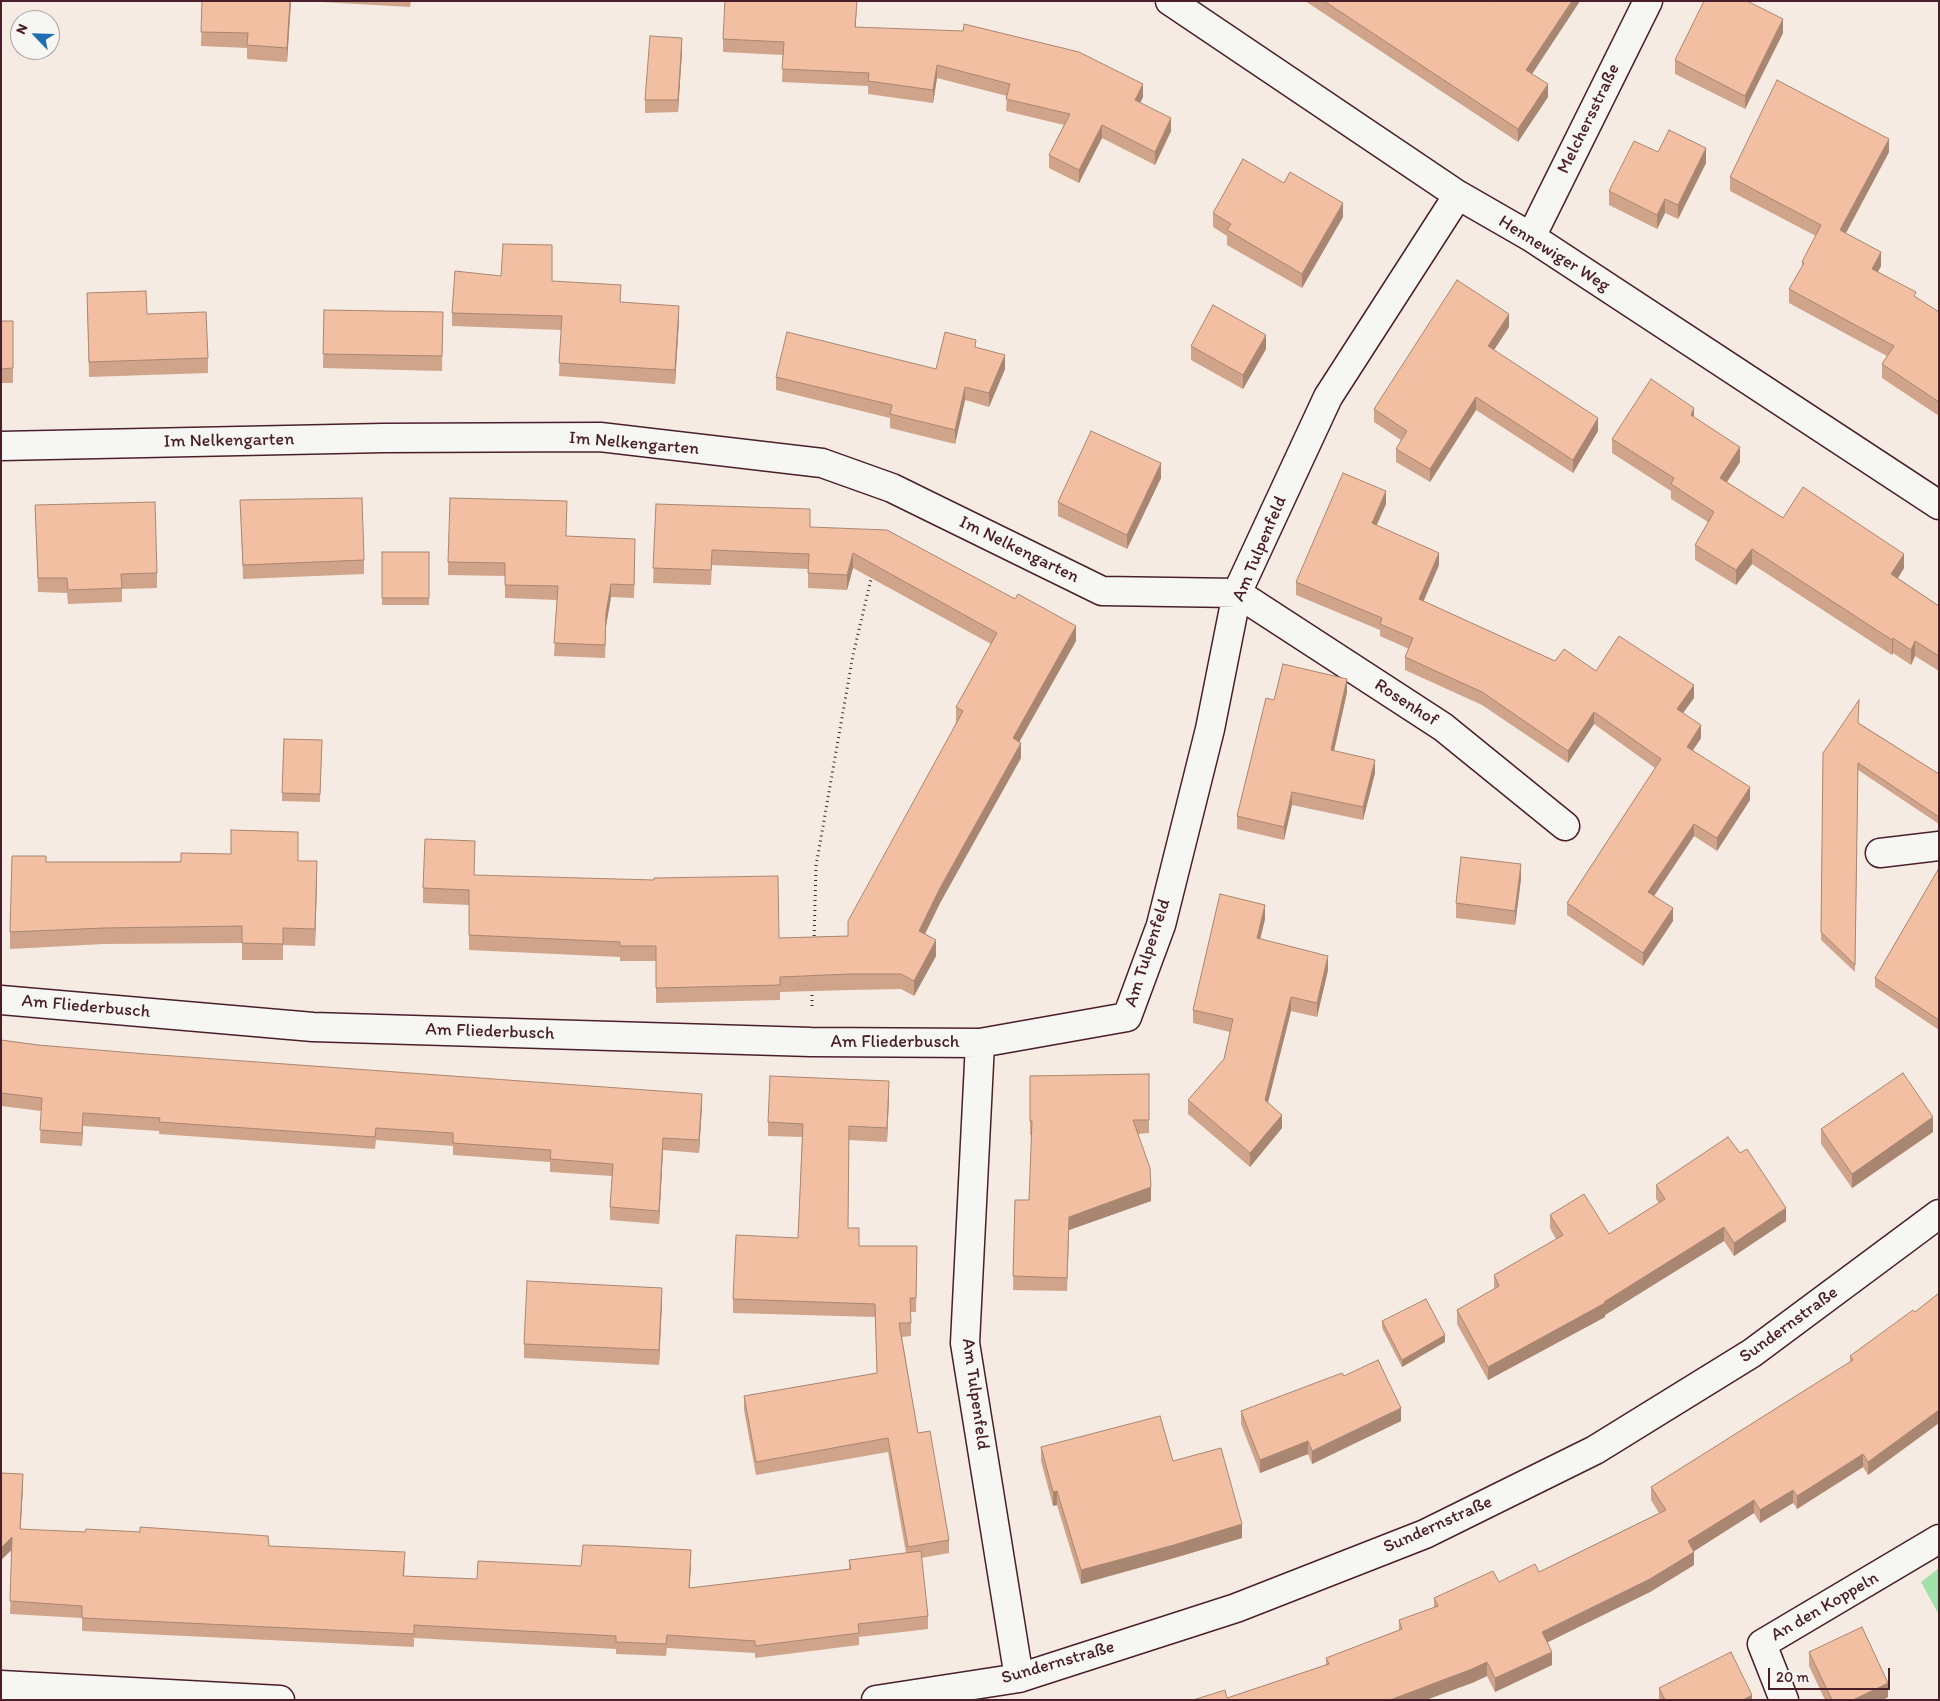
<!DOCTYPE html>
<html>
<head>
<meta charset="utf-8">
<style>
	body { margin:0 }
	#map { position:relative; width:1940px; height:1701px; overflow:hidden; background:#f5ebe2; font-family:Itim,sans-serif }
	canvas { display:block }
	.frame { position:absolute; inset:0; border:2px solid #4a1f2b; pointer-events:none }
	.north { position:absolute; left:10px; top:10px; width:50px; height:50px; box-sizing:border-box; background:#f6f6f2; border:1px solid #b1a0a2; border-radius:50%; rotate:294deg; font-size:14px; font-weight:700; line-height:20px; text-align:center; color:#4a1f2b }
	.north::after { content:''; display:block; margin:auto; width:18px; height:22px; background:#1f6fb2; clip-path:polygon(50% 0,100% 100%,50% 72%,0 100%) }
	.scale { position:absolute; left:1768px; top:1668px; width:122px; height:22px; box-sizing:border-box; border:2px solid #4a1f2b; border-top:0; padding-left:6px; font-size:15px; line-height:18px; white-space:nowrap; color:#4a1f2b; -webkit-text-stroke:4px #f6f6f2; paint-order:stroke }
</style>
</head>
<body>
<div id="map">
<canvas width="1940" height="1701"></canvas>
<div class="frame"></div>
<div class="north">N</div>
<div class="scale">20 m</div>
</div>
<script>
const ctx = document.querySelector('canvas').getContext('2d');
ctx.lineJoin = 'round';
function paint(path, color) { ctx.fillStyle = color; ctx.fill(path, 'evenodd'); }
const toPath = rows => new Path2D(rows.map(r => 'M' + r).join(''));
function stroke(path, color, width, dash) { ctx.strokeStyle = color; ctx.lineWidth = width; ctx.lineCap = dash ? 'butt' : 'round'; ctx.setLineDash(dash || []); ctx.stroke(path); }
function write(font, color, halo, rows, align = 'center') {
  ctx.font = font + ' Itim,sans-serif'; ctx.lineWidth = 4; ctx.setLineDash([]); ctx.textBaseline = 'middle'; ctx.strokeStyle = halo; ctx.fillStyle = color; for (const [text, x, y, turn = 0] of rows) {
    ctx.save(); ctx.translate(x, y); ctx.rotate((+turn || 0) * Math.PI / 180); ctx.textAlign = isNaN(turn) ? turn : align; if (halo) ctx.strokeText(text, 0, 0); ctx.fillText(text, 0, 0); ctx.restore();
  }
}
paint(toPath([
	[1939,1568,1939,1615,1921,1582]
]), '#a1e2ab');
const minor = toPath([
	[1170,1,1458,195,1531,237,1939,505],
	[1531,237,1648,1],
	[1,446,383,438,600,437,822,463,892,488,1102,591,1237,593,1443,727,1565,826],
	[1880,853,1939,846],
	[1,1000,313,1027,811,1042,980,1043],
	[1019,1678,965,1343,980,1043,1127,1017,1161,925,1210,729,1237,593,1328,397,1458,195],
	[1,1685,280,1700],
	[876,1700,1019,1678,1236,1608,1425,1534,1595,1450,1752,1353,1939,1214],
	[1784,1700,1762,1644,1939,1539]
]);
stroke(minor, '#4a1f2b', 31);
stroke(toPath([
	[814,941,816,866,853,655,872,575],
	[812,1006,812,987]
]), '#4a1f2b', 3, [1, 4]);
stroke(minor, '#f6f6f2', 28);
paint(toPath([
	[202,1,291,1,287,62,247,59,247,48,201,46],
	[304,1,411,1,410,7],
	[1305,1,1493,1,1495,2,1580,1,1532,74,1548,97,1518,142],
	[1749,2,1783,33,1745,109,1675,74,1675,60],
	[856,27,1143,97,1140,103,1171,131,1155,165,1102,138,1079,183,1049,168,1049,155,1064,125,1006,111,1007,96,937,78,933,103,868,94,868,86,782,82,783,55,723,52,723,39],
	[682,51,678,112,645,113,645,100],
	[1658,152,1706,163,1678,219,1665,213,1657,229,1609,205,1609,191],
	[1889,152,1846,233,1881,266,1878,272,1939,312,1939,416,1882,378,1882,364,1887,356,1789,303,1789,289,1802,267,1802,262,1816,236,1730,191,1730,177],
	[1213,213,1343,217,1302,288,1227,245,1227,236,1213,227],
	[501,276,552,281,679,320,675,384,559,376,561,330,452,326,452,313],
	[87,293,147,314,208,358,208,373,89,377],
	[324,310,443,312,442,371,323,368],
	[1,321,13,321,13,383,1,383],
	[1509,327,1494,350,1598,431,1573,473,1476,410,1430,482,1396,462,1396,449,1401,440,1374,422,1374,409],
	[1191,346,1266,349,1243,389,1191,360],
	[976,348,1005,369,989,407,965,400,955,444,890,428,890,418,776,390,776,377,936,369],
	[1694,417,1740,462,1727,482,1783,518,1904,568,1898,578,1939,606,1939,671,1915,656,1911,665,1893,653,1892,655,1752,564,1736,585,1695,560,1695,545,1708,522,1671,499,1671,491,1612,453,1612,439],
	[1161,478,1127,549,1058,516,1058,502],
	[240,500,364,560,364,574,243,579],
	[656,504,810,527,1076,641,1019,742,1021,758,940,903,925,934,936,956,914,996,901,989,849,990,780,992,780,1000,656,1003,656,961,620,961,620,957,469,950,469,905,423,903,423,888,474,875,779,938,848,936,956,723,956,707,991,644,853,568,847,590,808,588,808,569,712,565,711,585,653,583],
	[1386,504,1377,525,1439,565,1423,601,1555,661,1596,671,1694,698,1683,713,1701,738,1693,750,1750,800,1717,851,1694,836,1654,896,1673,921,1643,966,1567,915,1567,903,1655,768,1594,724,1568,763,1482,705,1405,670,1405,657,1409,649,1380,636,1380,630,1296,595,1296,582],
	[35,505,157,573,157,588,122,589,122,602,68,604,67,593,38,592],
	[566,536,635,552,634,598,611,597,606,626,605,658,554,656,557,600,505,598,505,576,448,575,448,562],
	[382,552,429,552,429,605,382,605],
	[1347,692,1334,751,1375,773,1363,820,1292,805,1284,840,1237,829,1237,816,1274,700],
	[1859,723,1939,774,1939,824,1858,770,1855,972,1821,940,1823,753],
	[284,739,322,740,320,802,282,801],
	[298,861,317,878,315,946,283,945,283,960,242,960,242,943,104,944,10,949,10,932,46,862],
	[1939,868,1939,1030,1875,987,1875,978],
	[1521,879,1515,925,1456,918,1456,903],
	[1265,919,1260,939,1328,970,1317,1017,1291,1011,1268,1102,1282,1128,1250,1167,1188,1114,1188,1100,1224,1059,1230,1032,1193,1023,1193,1010],
	[1,1040,38,1045,702,1106,699,1153,663,1150,659,1224,610,1220,610,1207,612,1176,550,1172,550,1162,453,1155,453,1146,376,1140,375,1149,159,1134,159,1131,83,1126,82,1146,40,1143,41,1111,1,1106],
	[1149,1074,1149,1133,1138,1134,1151,1201,1069,1230,1067,1291,1013,1290,1015,1200,1029,1200,1032,1135,1030,1135,1030,1076],
	[889,1095,887,1142,849,1140,848,1228,859,1246,917,1246,916,1312,911,1312,911,1336,902,1337,918,1433,949,1540,949,1553,921,1558,928,1616,928,1629,859,1637,859,1645,755,1658,755,1653,667,1648,666,1656,616,1654,616,1649,414,1638,414,1647,82,1631,82,1618,10,1614,12,1550,1,1560,1,1473,23,1486,20,1529,269,1546,405,1564,404,1576,477,1579,581,1566,691,1563,689,1588,849,1570,849,1560,906,1553,888,1452,756,1475,744,1410,744,1396,877,1373,875,1317,733,1313,733,1299,798,1238,802,1137,768,1136,768,1122],
	[1821,1129,1933,1132,1852,1188,1821,1144],
	[1656,1185,1786,1221,1734,1256,1724,1241,1605,1315,1605,1317,1488,1380,1457,1324,1457,1310,1494,1289,1494,1275,1556,1239,1550,1228,1550,1215,1609,1234,1659,1203,1656,1199],
	[1939,1293,1939,1423,1868,1475,1863,1467,1797,1509,1793,1503,1760,1523,1754,1513,1694,1551,1694,1565,1650,1592,1548,1642,1552,1665,1495,1692,1487,1676,1472,1683,1227,1698,1326,1665,1326,1658,1399,1630,1399,1620,1434,1608,1434,1598,1539,1572,1659,1513,1651,1500,1651,1487,1850,1362,1850,1356,1915,1312],
	[662,1302,659,1365,524,1358,524,1344],
	[1382,1321,1445,1342,1402,1367,1382,1328],
	[1344,1376,1401,1421,1312,1464,1308,1454,1260,1473,1241,1424,1241,1411],
	[1041,1447,1173,1461,1242,1538,1174,1558,1081,1584,1057,1505,1053,1506,1041,1461],
	[1809,1652,1888,1697,1883,1700,1825,1700,1809,1666],
	[1659,1688,1752,1700,1659,1700]
]), '#d0a48b');
paint(toPath([
	[290,1,291,1,287,62,287,48],
	[857,1,855,40,855,27],
	[1572,1,1580,1,1526,83,1526,70],
	[1783,19,1783,33,1745,109,1745,96],
	[682,38,682,51,678,112,678,100],
	[937,65,937,78,933,103,933,90],
	[1143,84,1143,97,1135,113,1135,100],
	[1548,84,1548,97,1518,142,1518,129],
	[1171,118,1171,131,1155,165,1155,152],
	[1102,125,1102,138,1079,183,1079,170],
	[1889,139,1889,152,1840,244,1840,230],
	[1706,148,1706,163,1678,219,1678,205],
	[1665,199,1665,213,1657,229,1657,215],
	[1343,203,1343,217,1302,288,1302,274],
	[1881,252,1881,266,1872,283,1872,269],
	[679,306,679,320,675,384,675,370],
	[1509,314,1509,327,1488,359,1488,346],
	[1266,335,1266,349,1243,389,1243,375],
	[1005,355,1005,369,989,407,989,393],
	[965,387,965,400,955,444,955,430],
	[1476,397,1476,410,1430,482,1430,469],
	[1694,408,1694,423,1691,415],
	[1598,418,1598,431,1573,473,1573,460],
	[1740,447,1740,462,1720,492,1720,478],
	[1161,463,1161,478,1127,549,1127,535],
	[1386,491,1386,504,1372,535,1372,523],
	[1752,549,1752,564,1736,585,1736,570],
	[853,553,853,568,847,590,847,575],
	[1439,553,1439,565,1419,612,1419,599],
	[1904,554,1904,568,1891,589,1891,574],
	[611,584,611,597,606,626,605,658,606,613],
	[1076,626,1076,641,1013,753,1013,738],
	[1893,638,1893,653,1892,655,1892,640],
	[1915,641,1915,656,1911,665,1911,650],
	[1347,679,1347,692,1331,764,1331,750],
	[1694,685,1694,698,1677,721,1677,709],
	[1594,712,1594,724,1568,763,1568,751],
	[1701,725,1701,738,1687,759,1687,747],
	[1021,743,1021,758,940,903,919,946,919,931,940,888],
	[1375,760,1375,773,1363,820,1363,807],
	[1750,787,1750,800,1717,851,1717,838],
	[1292,792,1292,805,1284,840,1284,827],
	[1694,824,1694,836,1648,905,1648,892],
	[317,861,317,878,315,946,315,929],
	[1521,864,1521,879,1515,925,1515,911],
	[1265,905,1265,919,1257,952,1257,938],
	[1673,908,1673,921,1643,966,1643,953],
	[936,940,936,956,914,996,914,981],
	[1328,956,1328,970,1317,1017,1317,1003],
	[1291,997,1291,1011,1265,1114,1265,1100],
	[889,1081,889,1095,887,1142,887,1128],
	[702,1094,702,1106,699,1153,699,1140],
	[83,1113,83,1126,82,1146,82,1133],
	[1282,1115,1282,1128,1250,1167,1250,1153],
	[1933,1117,1933,1132,1852,1188,1852,1174],
	[663,1138,663,1150,659,1224,659,1211],
	[1151,1187,1151,1201,1069,1230,1067,1291,1069,1217],
	[1786,1208,1786,1221,1734,1256,1734,1243],
	[1724,1227,1724,1241,1605,1315,1605,1317,1488,1380,1488,1367,1604,1302],
	[662,1288,662,1302,659,1365,659,1350],
	[1445,1335,1445,1342,1402,1367,1402,1360],
	[1401,1408,1401,1421,1312,1464,1312,1451],
	[1939,1410,1939,1423,1868,1475,1868,1462],
	[1308,1441,1308,1454,1260,1473,1260,1460],
	[1863,1454,1863,1467,1797,1509,1797,1496],
	[23,1474,23,1486,20,1541,20,1529],
	[1793,1490,1793,1503,1760,1523,1760,1510],
	[1057,1491,1057,1505,1053,1506,1053,1492],
	[1754,1500,1754,1513,1688,1555,1688,1541],
	[1242,1524,1242,1538,1174,1558,1081,1584,1081,1570],
	[12,1537,12,1549,1,1560,1,1548],
	[691,1550,691,1563,689,1600,689,1588],
	[1694,1552,1694,1565,1650,1592,1542,1645,1542,1632],
	[1552,1652,1552,1665,1495,1692,1495,1678],
	[1487,1662,1487,1676,1472,1683,1426,1700,1390,1700],
	[1888,1683,1888,1697,1883,1700,1853,1700],
	[1752,1695,1752,1700,1743,1700]
]), '#a98671');
const building = toPath([
	[202,1,290,1,287,48,247,45,248,33,201,32,202,1],
	[725,1,857,1,855,27,963,31,964,24,1079,52,1143,84,1135,100,1171,118,1155,152,1102,125,1079,170,1049,155,1070,114,1006,99,1010,84,937,65,933,90,868,81,869,73,782,69,784,42,723,39,725,1],
	[1324,1,1493,1,1495,2,1495,1,1572,1,1526,70,1548,84,1518,129,1324,1],
	[1704,1,1747,1,1783,19,1745,96,1675,60,1704,1],
	[650,36,682,38,678,100,645,100,650,36],
	[1777,80,1889,139,1840,230,1881,252,1872,269,1916,292,1914,296,1939,312,1939,402,1882,364,1894,346,1789,289,1804,263,1802,262,1821,225,1730,177,1777,80],
	[1669,130,1706,148,1678,205,1665,199,1657,215,1609,191,1634,141,1658,152,1669,130],
	[1243,159,1284,183,1290,172,1343,203,1302,274,1227,230,1231,224,1213,213,1243,159],
	[503,244,552,245,552,281,621,285,620,302,679,306,675,370,559,363,562,316,452,313,455,271,501,276,503,244],
	[1457,280,1509,314,1488,346,1598,418,1573,460,1476,397,1430,469,1396,449,1407,431,1374,409,1457,280],
	[146,291,147,314,206,312,208,358,89,362,87,293,146,291],
	[1213,305,1266,335,1243,375,1191,346,1213,305],
	[324,310,443,312,442,356,323,354,324,310],
	[1,321,13,321,13,368,1,369,1,321],
	[787,332,936,369,945,332,976,340,975,347,1005,355,989,393,965,387,955,430,890,414,892,405,776,377,787,332],
	[1651,379,1694,408,1691,415,1740,447,1720,478,1783,518,1803,487,1904,554,1891,574,1939,606,1939,656,1915,641,1911,650,1893,638,1892,640,1752,549,1736,570,1695,545,1714,512,1671,484,1674,478,1612,439,1651,379],
	[1091,431,1161,463,1127,535,1058,502,1091,431],
	[1343,473,1386,491,1372,523,1439,553,1419,599,1555,661,1564,649,1596,671,1619,636,1694,685,1677,709,1701,725,1687,747,1750,787,1717,838,1694,824,1648,892,1673,908,1643,953,1567,903,1661,759,1594,712,1568,751,1482,692,1405,657,1413,638,1380,624,1382,618,1296,582,1343,473],
	[362,498,364,560,243,565,240,500,362,498],
	[450,498,567,501,566,536,635,539,634,585,611,584,606,613,605,645,554,643,558,586,505,585,505,563,448,562,450,498],
	[155,502,157,573,121,574,122,588,68,590,67,578,38,578,35,505,155,502],
	[656,504,810,509,810,527,887,530,1015,599,1018,594,1076,626,1013,738,1021,743,940,888,919,931,936,940,914,981,901,974,849,974,780,977,780,985,656,988,656,946,620,946,620,942,469,935,469,890,423,888,425,839,475,841,474,875,654,880,654,878,778,876,779,938,848,936,848,921,963,711,956,707,997,633,853,553,847,575,808,573,809,554,712,550,711,570,653,568,656,504],
	[382,552,429,552,429,598,382,598,382,552],
	[1283,664,1347,679,1331,750,1375,760,1363,807,1292,792,1284,827,1237,816,1266,698,1274,700,1283,664],
	[1859,700,1858,723,1939,774,1939,817,1858,763,1855,965,1821,932,1823,753,1859,700],
	[284,739,322,740,320,794,282,793,284,739],
	[231,830,298,832,298,861,317,861,315,929,283,928,283,944,242,943,242,926,104,928,10,932,12,856,46,856,46,862,181,862,181,853,231,854,231,830],
	[1461,857,1521,864,1515,911,1456,903,1461,857],
	[1939,868,1939,1020,1875,978,1939,868],
	[1220,894,1265,905,1257,938,1328,956,1317,1003,1291,997,1265,1100,1282,1115,1250,1153,1188,1100,1224,1059,1233,1019,1193,1010,1220,894],
	[1,1040,38,1045,146,1054,702,1094,699,1140,663,1138,659,1211,610,1207,613,1164,550,1159,551,1150,453,1143,453,1133,376,1128,375,1137,159,1122,160,1118,83,1113,82,1133,40,1130,42,1098,1,1093,1,1040],
	[1903,1073,1933,1117,1852,1174,1821,1129,1903,1073],
	[1149,1074,1149,1120,1133,1120,1150,1168,1151,1187,1069,1217,1067,1278,1013,1276,1015,1200,1029,1200,1032,1121,1030,1121,1030,1076,1149,1074],
	[770,1076,889,1081,887,1128,849,1126,848,1228,859,1228,859,1246,917,1246,916,1298,910,1298,911,1323,899,1323,918,1433,930,1431,949,1540,908,1547,888,1438,756,1462,744,1396,877,1373,875,1304,733,1299,736,1235,798,1238,803,1124,768,1122,770,1076],
	[1728,1137,1740,1153,1747,1149,1786,1208,1734,1243,1724,1227,1604,1302,1605,1303,1488,1367,1457,1310,1499,1286,1494,1275,1563,1235,1550,1215,1584,1194,1609,1234,1665,1199,1656,1185,1728,1137],
	[527,1281,662,1288,659,1350,524,1344,527,1281],
	[1939,1293,1939,1410,1868,1462,1863,1454,1797,1496,1793,1490,1760,1510,1754,1500,1688,1541,1694,1552,1650,1579,1542,1632,1552,1652,1495,1678,1487,1662,1472,1669,1390,1700,1193,1700,1225,1690,1227,1698,1329,1664,1326,1658,1402,1629,1399,1620,1438,1606,1434,1598,1493,1571,1499,1582,1535,1564,1539,1572,1666,1510,1651,1487,1853,1360,1850,1356,1913,1310,1915,1312,1939,1293],
	[1426,1299,1445,1335,1402,1360,1382,1321,1426,1299],
	[1378,1360,1401,1408,1312,1451,1308,1441,1260,1460,1241,1411,1342,1373,1344,1376,1378,1360],
	[1160,1416,1173,1461,1221,1448,1242,1524,1174,1545,1081,1570,1057,1491,1053,1492,1041,1447,1160,1416],
	[1,1473,23,1474,20,1529,85,1532,86,1529,140,1532,140,1527,268,1536,269,1546,405,1552,403,1576,477,1579,478,1561,581,1566,583,1545,615,1546,691,1550,689,1588,851,1569,849,1560,921,1551,928,1616,858,1624,859,1633,755,1646,755,1641,667,1635,666,1644,616,1642,616,1636,414,1625,414,1634,82,1618,82,1606,10,1601,12,1537,1,1548,1,1473],
	[1862,1627,1888,1683,1853,1700,1832,1700,1809,1652,1862,1627],
	[1731,1652,1752,1695,1743,1700,1665,1700,1659,1688,1731,1652]
]);
paint(building, '#f2bfa2');
stroke(building, '#a98671', 1);
write('18px', '#4a1f2b', '#f6f6f2', [
	["Melchersstraße",1589,119,-64],
	["Hennewiger Weg",1554,254,32],
	["Im Nelkengarten",229,441,-1],
	["Im Nelkengarten",634,444,5],
	["Am Tulpenfeld",1260,549,-67],
	["Im Nelkengarten",1019,550,26],
	["Rosenhof",1406,703,33],
	["Am Tulpenfeld",1148,953,-72],
	["Am Fliederbusch",86,1007,5],
	["Am Fliederbusch",490,1032,2],
	["Am Fliederbusch",895,1042],
	["Sundernstraße",1789,1325,-36],
	["Am Tulpenfeld",975,1394,82],
	["Sundernstraße",1438,1525,-24],
	["An den Koppeln",1825,1607,-30],
	["Sundernstraße",1058,1663,-16]
]);
</script>
</body>
</html>
